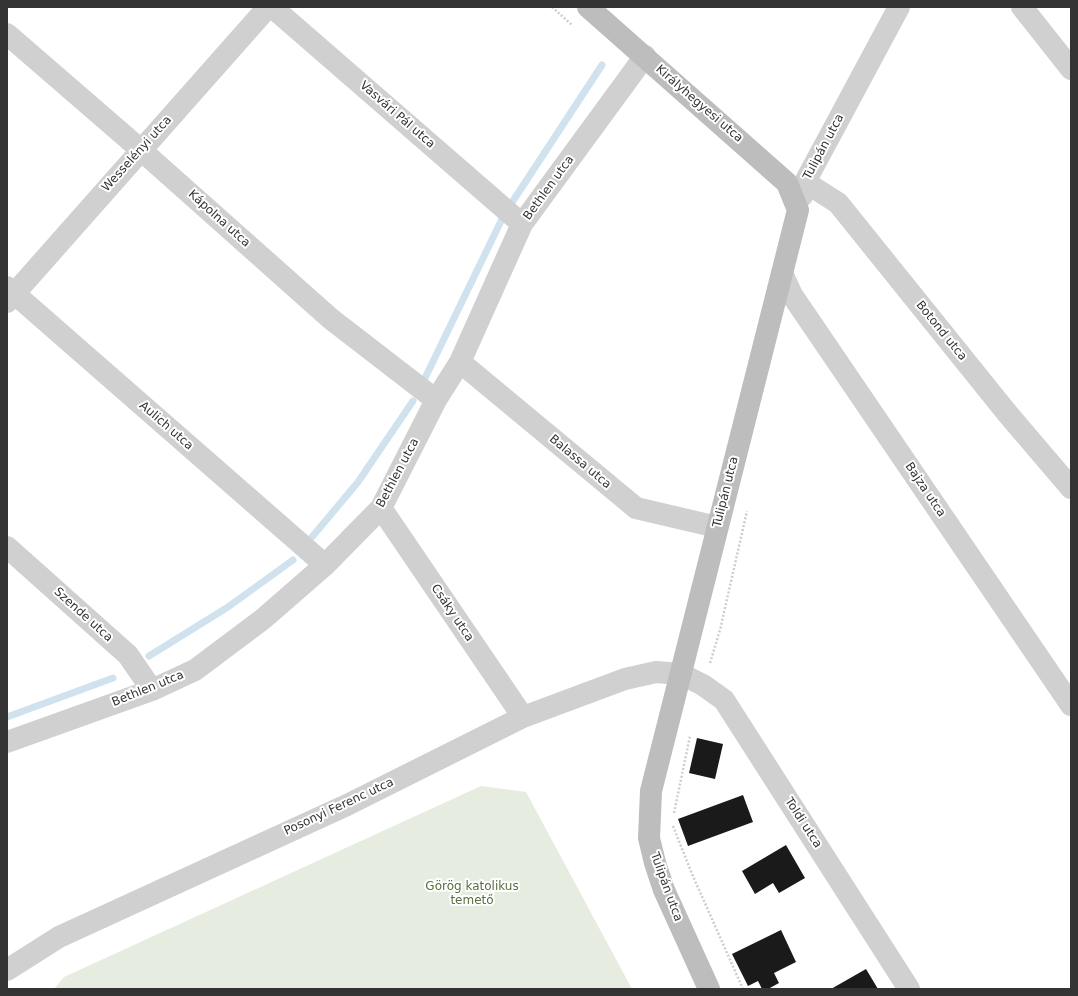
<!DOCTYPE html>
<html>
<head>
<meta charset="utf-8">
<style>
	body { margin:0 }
	#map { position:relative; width:1078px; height:996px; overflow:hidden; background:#fff; font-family:"DejaVu Sans",sans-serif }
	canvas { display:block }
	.frame { position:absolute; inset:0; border:8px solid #333; pointer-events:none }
</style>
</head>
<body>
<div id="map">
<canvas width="1078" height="996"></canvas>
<div class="frame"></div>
</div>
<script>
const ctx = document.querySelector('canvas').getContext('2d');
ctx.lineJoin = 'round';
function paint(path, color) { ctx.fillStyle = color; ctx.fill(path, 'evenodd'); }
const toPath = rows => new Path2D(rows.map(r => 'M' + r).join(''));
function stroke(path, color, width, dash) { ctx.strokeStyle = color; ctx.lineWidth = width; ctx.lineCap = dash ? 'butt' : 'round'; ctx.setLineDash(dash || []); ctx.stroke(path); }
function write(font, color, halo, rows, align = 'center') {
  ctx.font = font + ' "DejaVu Sans",sans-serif'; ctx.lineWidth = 4; ctx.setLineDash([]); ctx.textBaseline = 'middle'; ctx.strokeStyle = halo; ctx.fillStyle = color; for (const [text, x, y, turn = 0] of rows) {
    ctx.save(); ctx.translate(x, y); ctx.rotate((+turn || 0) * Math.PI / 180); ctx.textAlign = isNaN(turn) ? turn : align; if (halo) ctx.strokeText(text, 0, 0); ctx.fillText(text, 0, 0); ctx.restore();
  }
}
paint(toPath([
	[481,786,526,792,632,989,54,989,64,977]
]), '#e6ecdf');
stroke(toPath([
	[509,207,602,65],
	[425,378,502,219],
	[312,537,358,482,413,401],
	[149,656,228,607,293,560],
	[7,717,113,678]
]), '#cfe2ee', 7);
paint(toPath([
	[697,738,723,744,715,779,689,773],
	[743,795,753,822,688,846,678,819],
	[786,845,805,878,779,893,773,883,755,894,742,871],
	[781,930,796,962,774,973,779,983,768,989,762,989,758,981,748,986,732,954],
	[866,969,878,989,831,989]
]), '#1a1a1a');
stroke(toPath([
	[552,7,572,25],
	[710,663,720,630,747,511],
	[674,813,690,736],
	[673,826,692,874,743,989]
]), '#cdcdcd', 2.5, [2, 2]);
stroke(toPath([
	[272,7,522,224],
	[1022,7,1071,69],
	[7,34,141,150,331,319,436,400],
	[805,182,838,203,1007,413,1071,488],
	[802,196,805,182,899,7],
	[782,273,792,295,1071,705],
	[7,287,325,565],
	[7,302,268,7],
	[460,362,636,508,717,527],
	[381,508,523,717],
	[7,547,128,655,152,690],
	[7,742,152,690,195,670,263,619,325,565,381,508,436,400,460,362,522,224,645,56],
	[7,970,59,937,347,805,523,717,625,679,656,672,681,674,703,685,724,700,909,989]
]), '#d0d0d0', 22);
stroke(toPath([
	[588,7,787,183,798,210,651,791,649,838,655,863,664,890,709,989]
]), '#bdbdbd', 22);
write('12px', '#333', '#fff', [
	["Királyhegyesi utca",699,104,41],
	["Vasvári Pál utca",397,115,41],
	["Tulipán utca",824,147,-62],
	["Wesselényi utca",137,154,-48],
	["Bethlen utca",549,188,-54],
	["Kápolna utca",219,219,42],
	["Botond utca",941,331,51],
	["Aulich utca",166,426,41],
	["Balassa utca",580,462,40],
	["Bethlen utca",398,473,-62],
	["Bajza utca",925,490,56],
	["Tulipán utca",726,492,-76],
	["Csáky utca",452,613,56],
	["Szende utca",83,615,42],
	["Bethlen utca",148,689,-22],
	["Posonyi Ferenc utca",339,807,-25],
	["Toldi utca",803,823,57],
	["Tulipán utca",666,887,70]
]);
write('12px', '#56703f', '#fff', [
	["Görög katolikus",472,887],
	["temető",472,901]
]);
</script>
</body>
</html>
